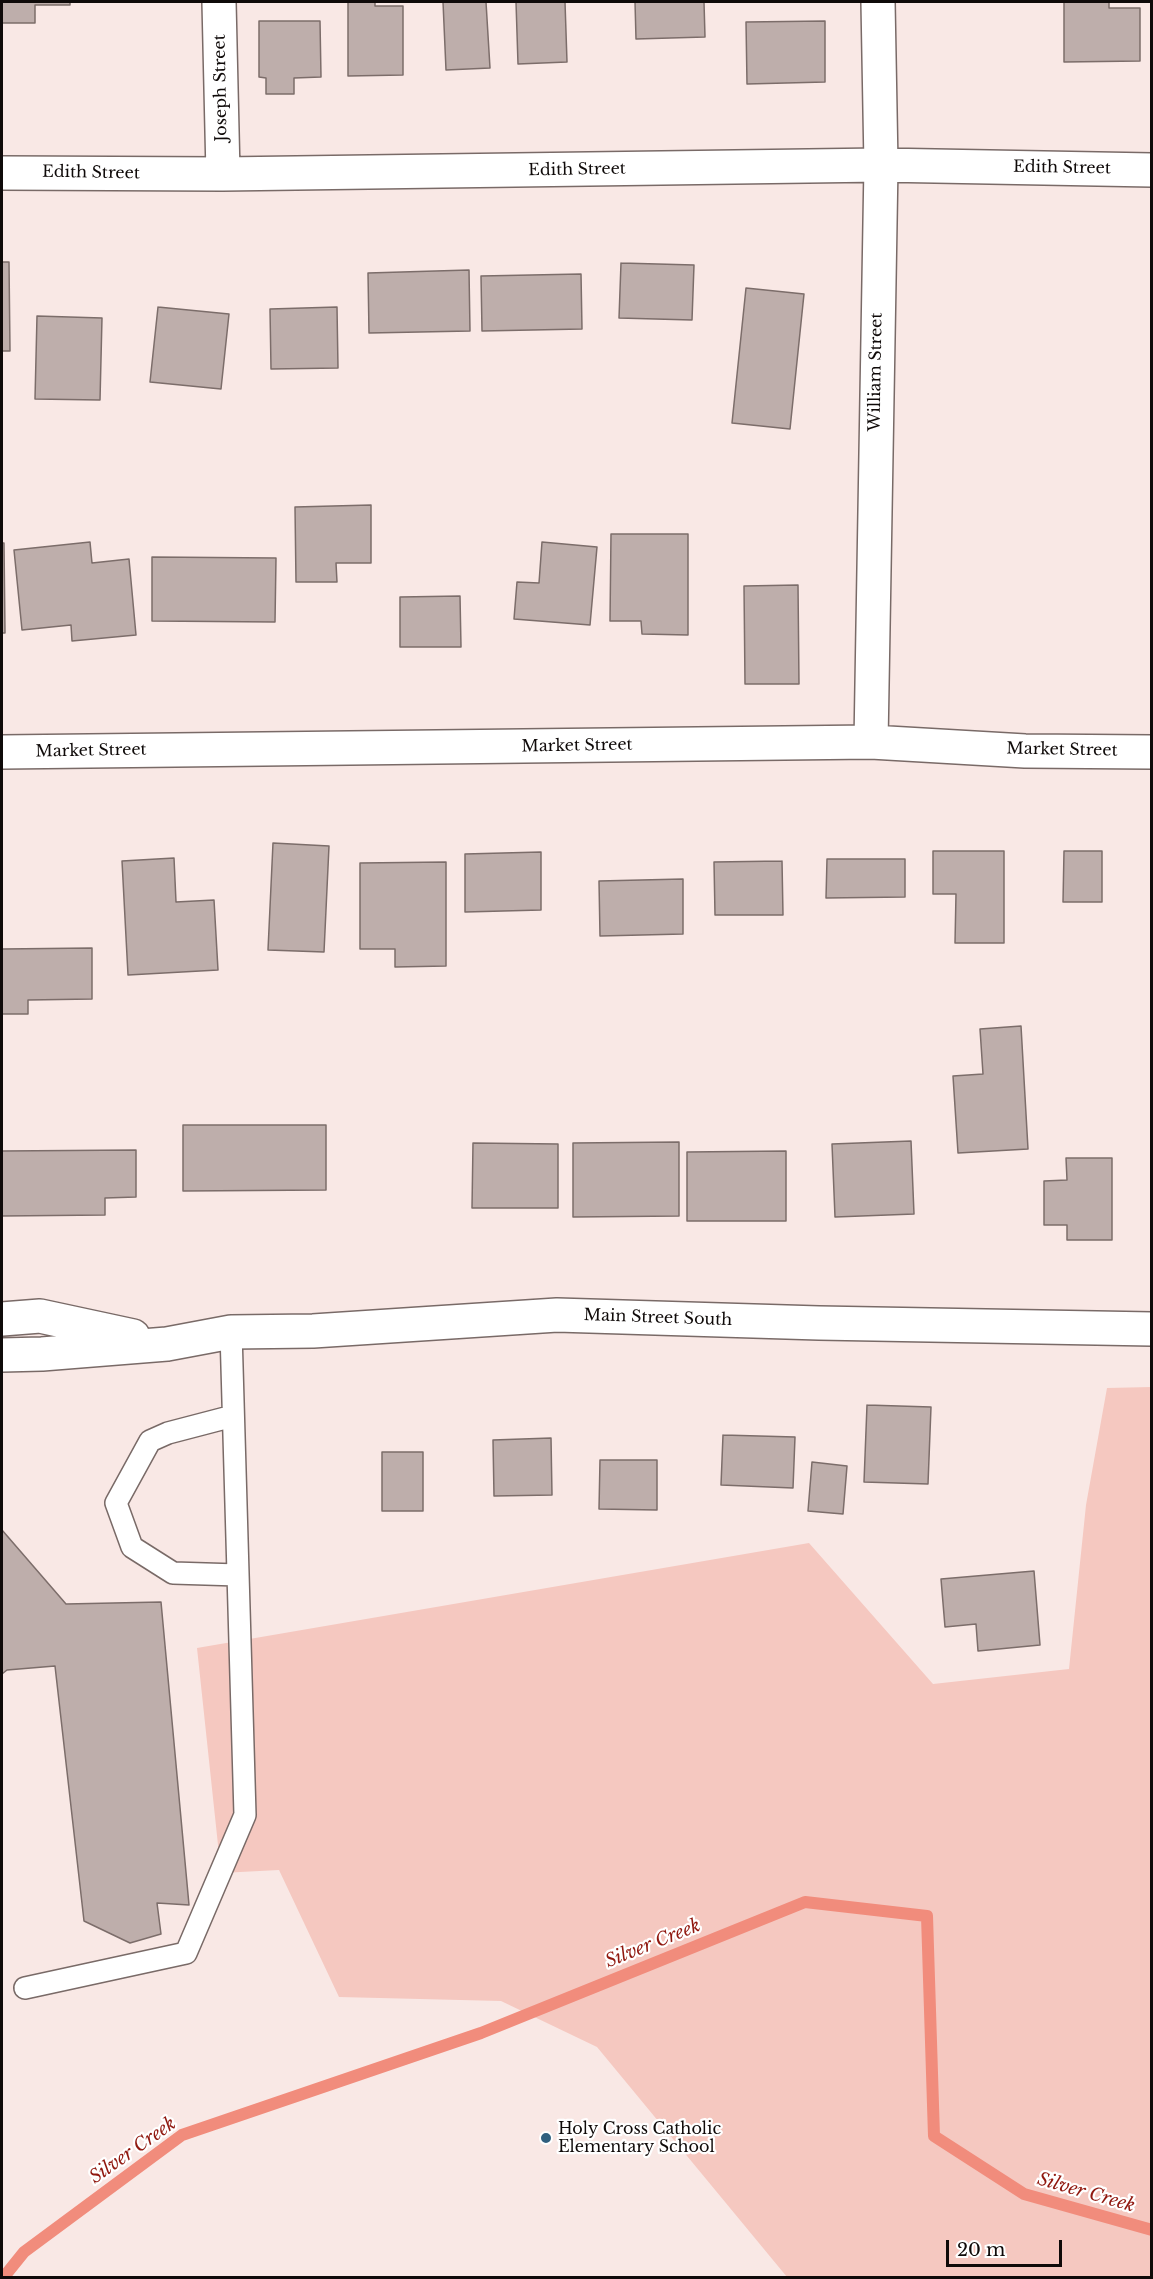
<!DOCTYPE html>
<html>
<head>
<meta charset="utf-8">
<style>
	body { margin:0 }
	#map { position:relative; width:1153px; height:2279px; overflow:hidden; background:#f9e8e5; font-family:"Libre Baskerville",serif }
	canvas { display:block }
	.frame { position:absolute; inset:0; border:3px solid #0f0a09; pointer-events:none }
	.scale { position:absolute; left:946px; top:2240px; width:116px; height:27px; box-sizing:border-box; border:3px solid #0f0a09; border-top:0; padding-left:8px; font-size:18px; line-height:21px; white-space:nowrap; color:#0f0a09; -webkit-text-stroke:4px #fff; paint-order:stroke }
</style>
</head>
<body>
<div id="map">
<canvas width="1153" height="2279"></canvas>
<div class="frame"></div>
<div class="scale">20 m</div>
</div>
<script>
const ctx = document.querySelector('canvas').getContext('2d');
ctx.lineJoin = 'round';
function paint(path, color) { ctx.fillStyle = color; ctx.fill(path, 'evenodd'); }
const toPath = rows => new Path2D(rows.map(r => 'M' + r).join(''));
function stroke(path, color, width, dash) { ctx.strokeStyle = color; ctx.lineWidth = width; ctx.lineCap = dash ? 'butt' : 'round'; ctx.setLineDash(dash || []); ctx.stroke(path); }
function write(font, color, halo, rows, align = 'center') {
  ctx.font = font + ' "Libre Baskerville",serif'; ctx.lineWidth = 4.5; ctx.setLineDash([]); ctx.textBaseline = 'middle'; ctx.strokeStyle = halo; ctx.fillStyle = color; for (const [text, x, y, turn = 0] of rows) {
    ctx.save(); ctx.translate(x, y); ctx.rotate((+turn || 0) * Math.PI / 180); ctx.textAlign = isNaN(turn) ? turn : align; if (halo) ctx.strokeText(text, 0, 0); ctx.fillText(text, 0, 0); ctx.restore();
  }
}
paint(toPath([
	[1151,1387,1151,2277,787,2277,597,2047,501,2001,339,1997,279,1870,221,1873,197,1648,809,1543,933,1684,1069,1669,1086,1505,1107,1388]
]), '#f5c8c0');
stroke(toPath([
	[3,2278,24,2252,182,2135,481,2033,805,1902,927,1916,934,2136,1024,2194,1152,2230]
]), '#f18c7c', 12);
const building = toPath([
	[2,2,70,2,70,5,35,5,35,23,2,23,2,2],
	[348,2,375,2,375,6,403,6,403,75,348,76,348,2],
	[443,2,486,2,490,68,446,70,443,2],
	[516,2,565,2,567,62,518,64,516,2],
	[635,2,704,2,705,37,636,39,635,2],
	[1064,2,1109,2,1109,8,1140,8,1140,61,1064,62,1064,2],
	[259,21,320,21,321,77,294,78,294,94,266,94,266,78,259,77,259,21],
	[825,21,825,82,747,84,746,22,825,21],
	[2,262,9,262,10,351,2,351,2,262],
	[621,263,694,265,692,320,619,318,621,263],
	[469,270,470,331,369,333,368,273,469,270],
	[581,274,582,329,482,331,481,276,581,274],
	[746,288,804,294,790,429,732,423,746,288],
	[158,307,229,314,221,389,150,382,158,307],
	[337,307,338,368,271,369,270,309,337,307],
	[37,316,102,318,100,400,35,399,37,316],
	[371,505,371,563,336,563,337,582,296,582,295,507,371,505],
	[611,534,688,534,688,635,642,634,641,621,610,621,611,534],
	[90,542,92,563,129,559,136,635,72,641,71,625,22,630,14,550,90,542],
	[542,542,597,547,590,625,514,619,517,582,539,583,542,542],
	[2,543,4,543,5,633,2,633,2,543],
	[152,557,276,558,275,622,152,621,152,557],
	[798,585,799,684,745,684,744,586,798,585],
	[460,596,461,647,400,647,400,597,460,596],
	[273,843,329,846,324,952,268,950,273,843],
	[933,851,1004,851,1004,943,955,943,956,894,933,894,933,851],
	[1064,851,1102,851,1102,902,1063,902,1064,851],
	[541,852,541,910,465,912,465,854,541,852],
	[174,858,176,902,214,900,218,970,128,975,122,861,174,858],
	[827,859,905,859,905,897,826,898,827,859],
	[782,861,783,915,715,915,714,862,782,861],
	[446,862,446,966,395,967,395,949,360,949,360,863,446,862],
	[683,879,683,934,600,936,599,881,683,879],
	[92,948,92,999,28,1000,28,1014,2,1014,2,949,92,948],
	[1021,1026,1028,1149,958,1153,953,1076,983,1074,980,1029,1021,1026],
	[183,1125,326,1125,326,1190,183,1191,183,1125],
	[911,1141,914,1214,835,1217,832,1144,911,1141],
	[679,1142,679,1216,573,1217,573,1143,679,1142],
	[473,1143,558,1144,558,1208,472,1208,473,1143],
	[136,1150,136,1197,105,1198,105,1215,2,1216,2,1151,136,1150],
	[786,1151,786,1221,687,1221,687,1152,786,1151],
	[1066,1158,1112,1158,1112,1240,1067,1240,1067,1225,1044,1225,1044,1181,1067,1180,1066,1158],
	[867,1405,931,1407,928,1484,864,1482,867,1405],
	[723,1435,795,1437,793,1488,721,1485,723,1435],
	[551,1438,552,1495,494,1496,493,1440,551,1438],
	[382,1452,423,1452,423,1511,382,1511,382,1452],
	[600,1460,657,1460,657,1510,599,1509,600,1460],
	[812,1462,847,1466,843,1514,808,1511,812,1462],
	[2,1530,66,1604,161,1602,189,1905,157,1903,161,1934,130,1943,84,1921,55,1666,7,1670,2,1674,2,1530],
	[1034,1571,1040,1645,978,1651,976,1624,945,1627,941,1579,1034,1571]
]);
paint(building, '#beaeab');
stroke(building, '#7c6d6a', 1.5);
const service = toPath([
	[233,1416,168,1433,150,1441,116,1503,132,1547,173,1573,238,1575],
	[25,1988,186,1953,245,1815,231,1332]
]);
const minor = toPath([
	[219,2,223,174],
	[2,173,223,174,881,165,1152,170],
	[871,742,881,165,878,2],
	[2,752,871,742,1025,751,1152,752]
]);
const secondary = toPath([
	[2,1319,40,1316,133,1336],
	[2,1355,42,1354,167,1344,231,1332,313,1331,557,1315,819,1323,1152,1329]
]);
stroke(service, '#796a67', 24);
stroke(minor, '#796a67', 36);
stroke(secondary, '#796a67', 36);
stroke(service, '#fff', 21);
stroke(minor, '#fff', 33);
stroke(secondary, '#fff', 33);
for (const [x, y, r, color] of [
	[546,2138,6,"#305f7e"]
]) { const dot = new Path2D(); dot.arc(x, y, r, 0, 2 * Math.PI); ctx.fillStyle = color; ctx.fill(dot); stroke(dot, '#fff', 2); }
write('16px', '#0f0a09', '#fff', [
	["Joseph Street",221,88,-91],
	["Edith Street",1062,168,1],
	["Edith Street",577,170,-1],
	["Edith Street",91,173,1],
	["William Street",876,372,-89],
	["Market Street",577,746,-1],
	["Market Street",1062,750,1],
	["Market Street",91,751,-1],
	["Main Street South",658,1318,2]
]);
write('16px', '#0f0a09', '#fff', [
	["Holy Cross Catholic",558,2129],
	["Elementary School",558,2147]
], 'left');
write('italic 18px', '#90180f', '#fff', [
	["Silver Creek",653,1944,-22],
	["Silver Creek",133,2151,-35],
	["Silver Creek",1086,2193,16]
]);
</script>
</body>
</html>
